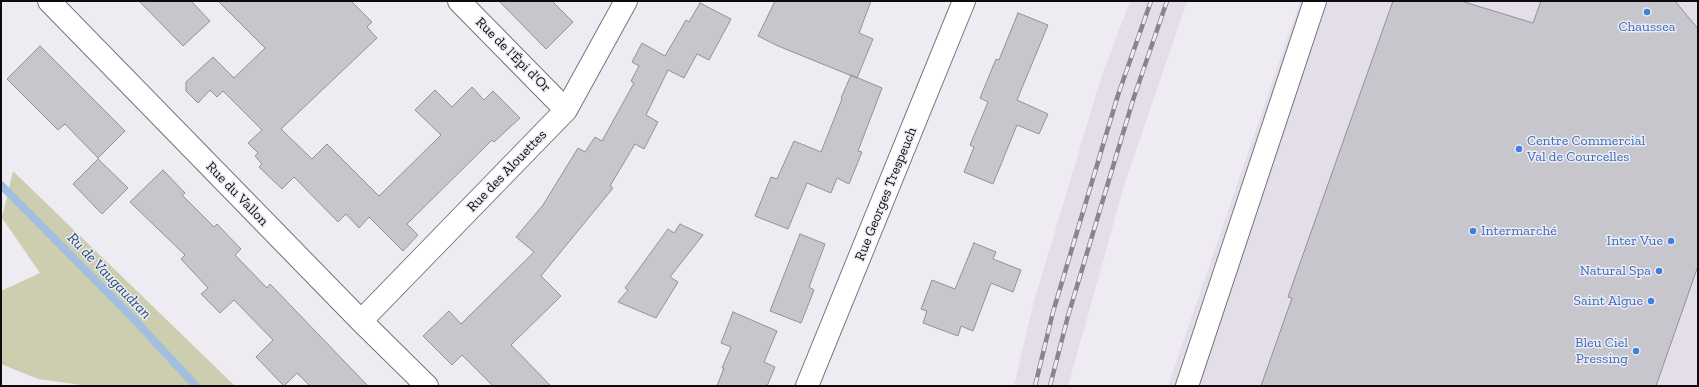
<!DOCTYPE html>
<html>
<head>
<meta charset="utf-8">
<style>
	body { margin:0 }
	#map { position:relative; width:1699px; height:387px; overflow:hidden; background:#eeecf2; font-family:"Zilla Slab",serif }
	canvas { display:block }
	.frame { position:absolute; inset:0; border:2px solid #0c0c0e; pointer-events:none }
</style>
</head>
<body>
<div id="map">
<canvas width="1699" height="387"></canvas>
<div class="frame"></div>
</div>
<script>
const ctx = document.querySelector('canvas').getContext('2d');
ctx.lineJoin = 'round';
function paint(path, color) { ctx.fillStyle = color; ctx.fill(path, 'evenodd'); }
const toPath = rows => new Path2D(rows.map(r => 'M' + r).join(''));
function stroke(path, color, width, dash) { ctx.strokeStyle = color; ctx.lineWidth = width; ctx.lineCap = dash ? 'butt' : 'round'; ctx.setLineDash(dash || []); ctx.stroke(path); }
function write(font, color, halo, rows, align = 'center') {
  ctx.font = font + ' "Zilla Slab",serif'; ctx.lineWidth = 3; ctx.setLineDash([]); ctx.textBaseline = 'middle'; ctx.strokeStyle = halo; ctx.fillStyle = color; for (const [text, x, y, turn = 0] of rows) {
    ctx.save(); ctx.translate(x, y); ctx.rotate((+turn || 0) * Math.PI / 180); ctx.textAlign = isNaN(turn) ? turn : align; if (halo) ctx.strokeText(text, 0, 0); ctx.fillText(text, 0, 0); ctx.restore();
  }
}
paint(toPath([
	[1130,1,1187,1,1124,186,1068,386,1014,386,1034,301,1100,81],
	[1300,1,1698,1,1698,386,1168,386]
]), '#e3deea');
paint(toPath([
	[13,171,235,386,89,386,38,379,1,364,1,291,40,273,2,218]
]), '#ccceaf');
stroke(toPath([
	[1,185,132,317,196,386]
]), '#a2bfdf', 8);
const building = toPath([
	[139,1,191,1,210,21,183,46,139,1],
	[218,1,351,1,372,22,367,27,377,38,281,129,312,159,327,144,379,196,441,135,415,110,435,90,452,107,472,87,484,100,493,91,520,118,494,142,492,140,407,224,418,235,403,251,369,217,359,228,346,214,338,222,294,177,282,189,259,167,262,164,255,156,258,153,248,143,262,130,223,91,217,97,210,90,198,103,186,91,186,82,213,57,234,78,265,48,218,1],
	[499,1,552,1,573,22,546,49,499,1],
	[775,1,871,1,859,33,873,39,857,78,778,46,758,36,775,1],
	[1393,1,1461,1,1533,23,1541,1,1675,1,1698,29,1698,266,1656,386,1261,386,1292,298,1288,297,1393,1],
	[700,3,731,19,709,60,697,54,684,78,668,70,646,115,658,122,644,149,635,144,610,186,613,188,541,276,561,296,511,345,551,386,493,386,462,355,452,365,423,336,449,311,461,324,534,252,516,237,543,205,578,148,585,152,595,137,602,141,634,83,631,81,639,66,632,62,642,43,665,56,686,20,689,22,700,3],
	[1018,13,1048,25,1017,100,1048,114,1039,134,1017,125,993,184,964,172,974,147,970,145,988,102,980,98,996,59,999,60,1018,13],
	[40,46,125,131,98,158,65,124,58,130,7,79,40,46],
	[851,75,882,88,858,151,862,152,849,184,837,178,831,193,807,183,788,229,755,216,771,177,777,179,794,141,821,152,842,99,841,98,851,75],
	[98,159,128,188,102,214,73,184,98,159],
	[163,170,185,193,182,195,214,227,217,224,241,249,235,255,267,288,270,284,368,386,310,386,297,373,284,386,256,357,273,340,234,300,220,313,201,294,208,288,181,259,185,255,130,202,163,170],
	[680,224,703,235,670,277,678,282,656,318,618,302,628,290,625,288,668,229,674,233,680,224],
	[800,234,825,244,809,287,814,290,801,323,770,311,800,234],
	[974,243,996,252,993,259,1021,270,1013,292,991,283,973,331,961,326,958,336,923,323,927,311,921,309,932,280,955,289,974,243],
	[733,312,777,331,764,362,775,367,767,386,717,386,724,368,722,368,731,347,721,343,733,312]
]);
paint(building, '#c7c6cc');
stroke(building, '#929197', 1);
const minor = toPath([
	[49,1,361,321,427,386],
	[459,1,566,110],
	[361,321,566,110,626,1],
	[807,386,964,1],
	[1187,386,1315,1]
]);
stroke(minor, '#767479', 24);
stroke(minor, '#fff', 22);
const rail = toPath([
	[1035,386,1053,312,1118,95,1151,1],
	[1050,386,1068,316,1133,100,1167,1]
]);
stroke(rail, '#87868a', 4.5);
stroke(rail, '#eeecf2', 3, [9]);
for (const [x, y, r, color] of [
	[1647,12,4,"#3f7fe0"],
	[1519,149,4,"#3f7fe0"],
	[1473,231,4,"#3f7fe0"],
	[1671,241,4,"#3f7fe0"],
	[1659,271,4,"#3f7fe0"],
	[1651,301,4,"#3f7fe0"],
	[1636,351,4,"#3f7fe0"]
]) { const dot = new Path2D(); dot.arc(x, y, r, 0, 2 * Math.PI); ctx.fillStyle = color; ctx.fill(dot); stroke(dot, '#eeecf2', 1.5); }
write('14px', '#366cbe', '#eeecf2', [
	["Chaussea",1647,27,"center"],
	["Centre Commercial",1527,141,"left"],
	["Val de Courcelles",1527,157,"left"],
	["Intermarché",1481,231,"left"],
	["Inter Vue",1663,241],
	["Natural Spa",1651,271],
	["Saint Algue",1643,301],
	["Bleu Ciel",1628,343],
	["Pressing",1628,359]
], 'right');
write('14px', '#0c0c0e', '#eeecf2', [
	["Rue de l'Épi d'Or",513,55,45],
	["Rue des Alouettes",507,171,-46],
	["Rue du Vallon",237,194,46],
	["Rue Georges Trespeuch",886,194,-68]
]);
write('italic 15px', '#224d77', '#eeecf2', [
	["Ru de Vaugaudran",109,276,46]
]);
</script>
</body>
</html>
